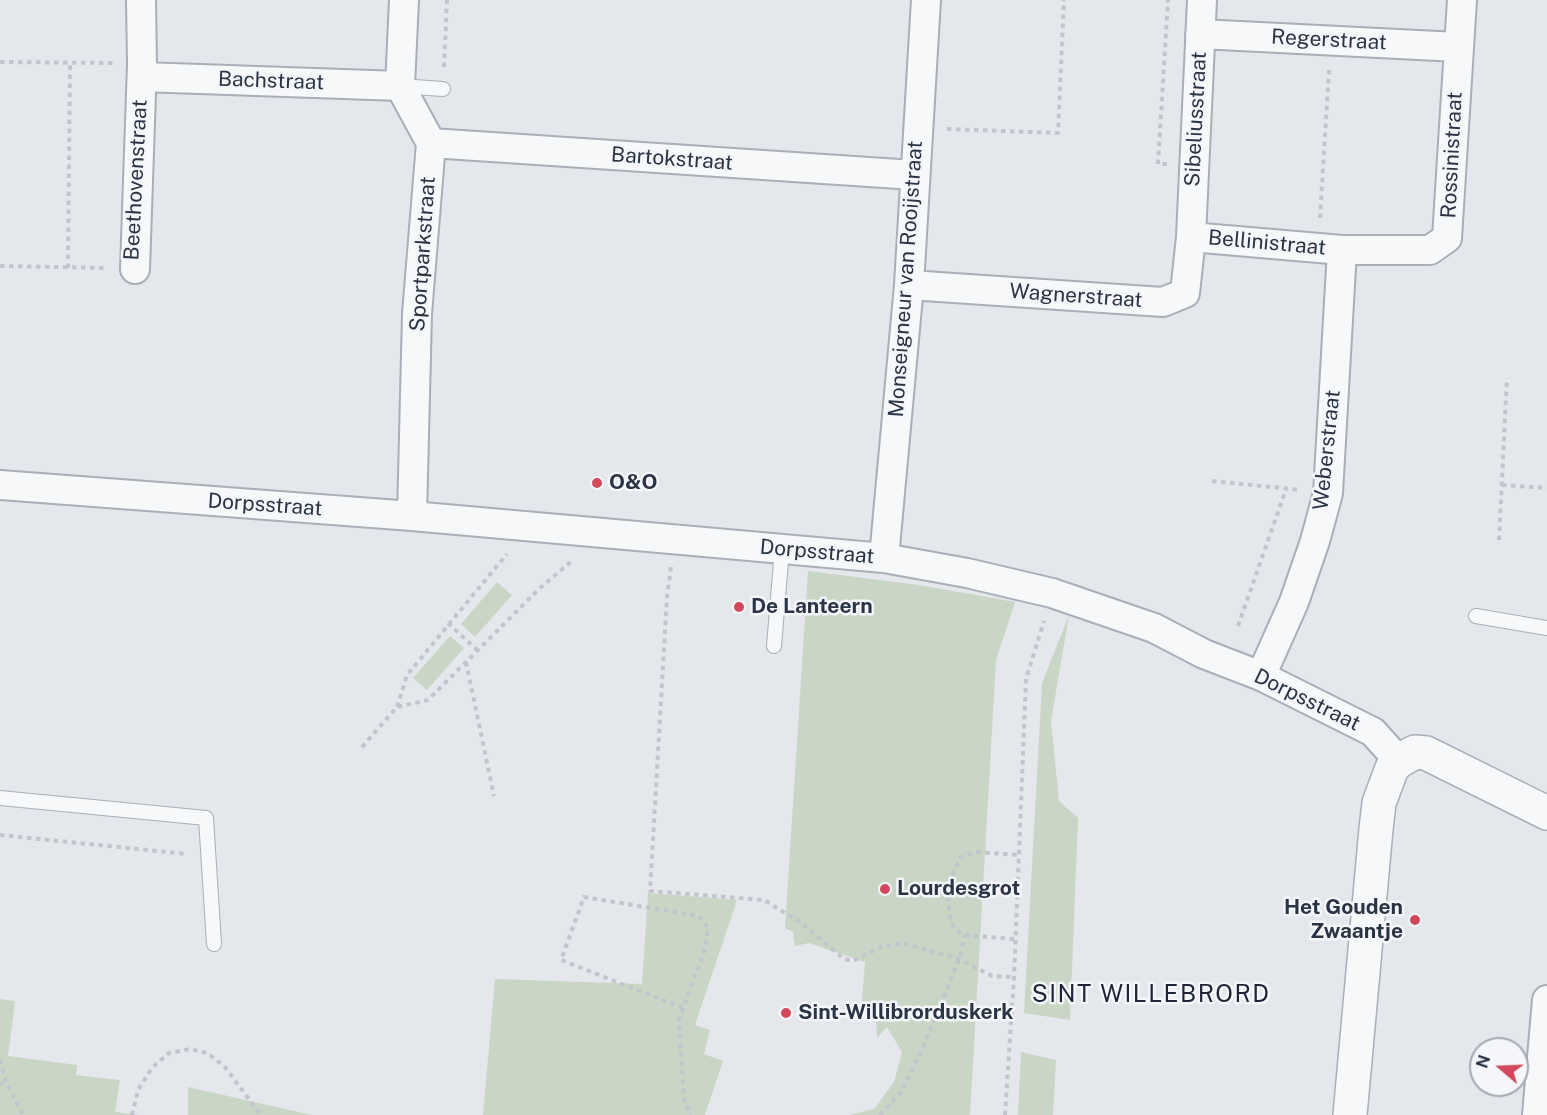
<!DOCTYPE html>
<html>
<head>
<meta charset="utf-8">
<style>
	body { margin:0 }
	#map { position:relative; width:1547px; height:1115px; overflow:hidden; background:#e4e7ec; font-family:"Public Sans",sans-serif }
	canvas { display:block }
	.north { position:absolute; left:1469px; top:1037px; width:60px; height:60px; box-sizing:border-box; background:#f4f6f9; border:2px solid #a4a8b1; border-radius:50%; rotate:289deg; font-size:16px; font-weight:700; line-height:24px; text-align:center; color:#2b3445 }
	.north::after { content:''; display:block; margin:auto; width:21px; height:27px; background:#d1495b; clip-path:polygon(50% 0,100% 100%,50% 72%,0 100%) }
</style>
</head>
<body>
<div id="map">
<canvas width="1547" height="1115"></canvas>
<div class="north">N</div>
</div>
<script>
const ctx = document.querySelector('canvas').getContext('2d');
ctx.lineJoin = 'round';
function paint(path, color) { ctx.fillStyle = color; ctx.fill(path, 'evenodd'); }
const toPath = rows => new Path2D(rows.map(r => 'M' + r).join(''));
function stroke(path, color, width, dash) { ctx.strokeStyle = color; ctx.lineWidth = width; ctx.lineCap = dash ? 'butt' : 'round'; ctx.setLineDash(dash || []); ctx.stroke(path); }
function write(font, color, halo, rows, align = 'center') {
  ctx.font = font + ' "Public Sans",sans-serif'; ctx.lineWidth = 5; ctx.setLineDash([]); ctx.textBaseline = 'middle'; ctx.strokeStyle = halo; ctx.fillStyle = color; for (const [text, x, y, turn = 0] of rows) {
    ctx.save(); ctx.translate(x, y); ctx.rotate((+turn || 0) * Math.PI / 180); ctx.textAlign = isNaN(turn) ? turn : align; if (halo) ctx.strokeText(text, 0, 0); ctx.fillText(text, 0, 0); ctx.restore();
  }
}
paint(toPath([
	[808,571,919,585,1015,602,996,660,970,1115,850,1115,874,1109,894,1082,902,1052,887,1027,877,1038,876,1017,861,1012,865,962,809,943,795,946,793,932,785,928],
	[497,582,512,595,475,637,461,624],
	[1069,615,1051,721,1059,801,1078,818,1070,1020,1024,1013,1042,683],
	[450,636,464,648,427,690,413,678],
	[648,893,737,900,695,1025,710,1030,704,1054,723,1061,705,1115,483,1115,495,979,642,984],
	[0,999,15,1001,8,1056,77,1065,76,1075,120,1080,115,1112,140,1115,0,1115],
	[1021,1052,1056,1060,1053,1115,1018,1115],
	[188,1087,312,1115,188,1115]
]), '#c9d6c5');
const service = toPath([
	[400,86,443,89],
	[1476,616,1547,628],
	[774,646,782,549],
	[0,798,206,818,214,944]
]);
const minor = toPath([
	[404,0,400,86,431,143,417,314,412,516],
	[1200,34,1458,47],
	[142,77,400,86],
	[431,143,914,175],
	[1191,237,1342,250,1430,250,1447,238,1462,0],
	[135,269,142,64,141,0],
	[909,285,1163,302,1185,293,1191,237,1202,0],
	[0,485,412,516,884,558,967,573,1052,593,1154,628,1204,654,1261,676,1373,732,1399,761],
	[884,558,909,285,926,0],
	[1261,676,1294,602,1315,541,1328,493,1342,250],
	[1537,1115,1547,1000]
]);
const tertiary = toPath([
	[1350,1115,1376,829,1379,803,1392,768,1399,761,1415,752,1426,753,1547,813]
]);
stroke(service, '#a9aeb7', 16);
stroke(minor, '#a9aeb7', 32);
stroke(tertiary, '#a9aeb7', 36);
stroke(toPath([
	[0,62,114,63],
	[444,67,447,0],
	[947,129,1058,133,1064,0],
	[1167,164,1158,164,1168,0],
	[1320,218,1329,70],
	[0,266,107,268],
	[68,268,70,63],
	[1212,481,1301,490],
	[1502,485,1547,488],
	[1499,540,1507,378],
	[671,567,667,597,650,891,764,900,800,922,844,959,853,961,881,947,903,943,959,959,992,976,1014,977],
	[448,623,477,650],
	[1238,626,1286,489],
	[466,662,494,796],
	[397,707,407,675,507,554],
	[362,747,397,707,428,700,540,588,573,560],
	[0,835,187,854],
	[1014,939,965,935,955,930,950,917,948,898,950,880,961,857,977,852,1018,855],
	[683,1008,561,960,584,897,699,916,708,928,705,949,679,1020,684,1098,690,1115],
	[0,1060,6,1082,23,1115],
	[0,1084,6,1082],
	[132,1115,138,1090,152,1068,169,1053,190,1049,207,1053,224,1066,261,1115],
	[880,1115,901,1092,923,1047,959,959,965,935],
	[1005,1115,1014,977,1026,679,1044,621]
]), '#c2c5cb', 4, [4.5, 4.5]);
stroke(service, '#f7f8fa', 14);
stroke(minor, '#f7f8fa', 28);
stroke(tertiary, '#f7f8fa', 33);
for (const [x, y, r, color] of [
	[597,483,6,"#d1495b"],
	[739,607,6,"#d1495b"],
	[885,889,6,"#d1495b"],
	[1415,920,6,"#d1495b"],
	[786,1013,6,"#d1495b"]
]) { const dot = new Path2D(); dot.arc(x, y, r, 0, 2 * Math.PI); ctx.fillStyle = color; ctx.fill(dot); stroke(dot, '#f4f6f9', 2); }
write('21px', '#2b3445', '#f4f6f9', [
	["Regerstraat",1329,40,3],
	["Bachstraat",271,81,2],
	["Sibeliusstraat",1196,119,-87],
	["Rossinistraat",1452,155,-87],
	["Bartokstraat",672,159,4],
	["Beethovenstraat",136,180,-87],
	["Bellinistraat",1267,243,5],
	["Sportparkstraat",423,254,-86],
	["Monseigneur van Rooijstraat",906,279,-86],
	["Wagnerstraat",1076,296,4],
	["Weberstraat",1327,450,-84],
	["Dorpsstraat",265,505,4],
	["Dorpsstraat",817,552,5],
	["Dorpsstraat",1307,700,26]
]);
write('bold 21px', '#2b3445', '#f4f6f9', [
	["O&O",609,483],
	["De Lanteern",751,607],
	["Lourdesgrot",897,889],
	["Het Gouden",1403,908,"right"],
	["Zwaantje",1403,932,"right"],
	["Sint-Willibrorduskerk",798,1013]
], 'left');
ctx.letterSpacing = '1.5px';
write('24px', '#1d2536', '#f4f6f9', [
	["SINT WILLEBRORD",1151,995]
]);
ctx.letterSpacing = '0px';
</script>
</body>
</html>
